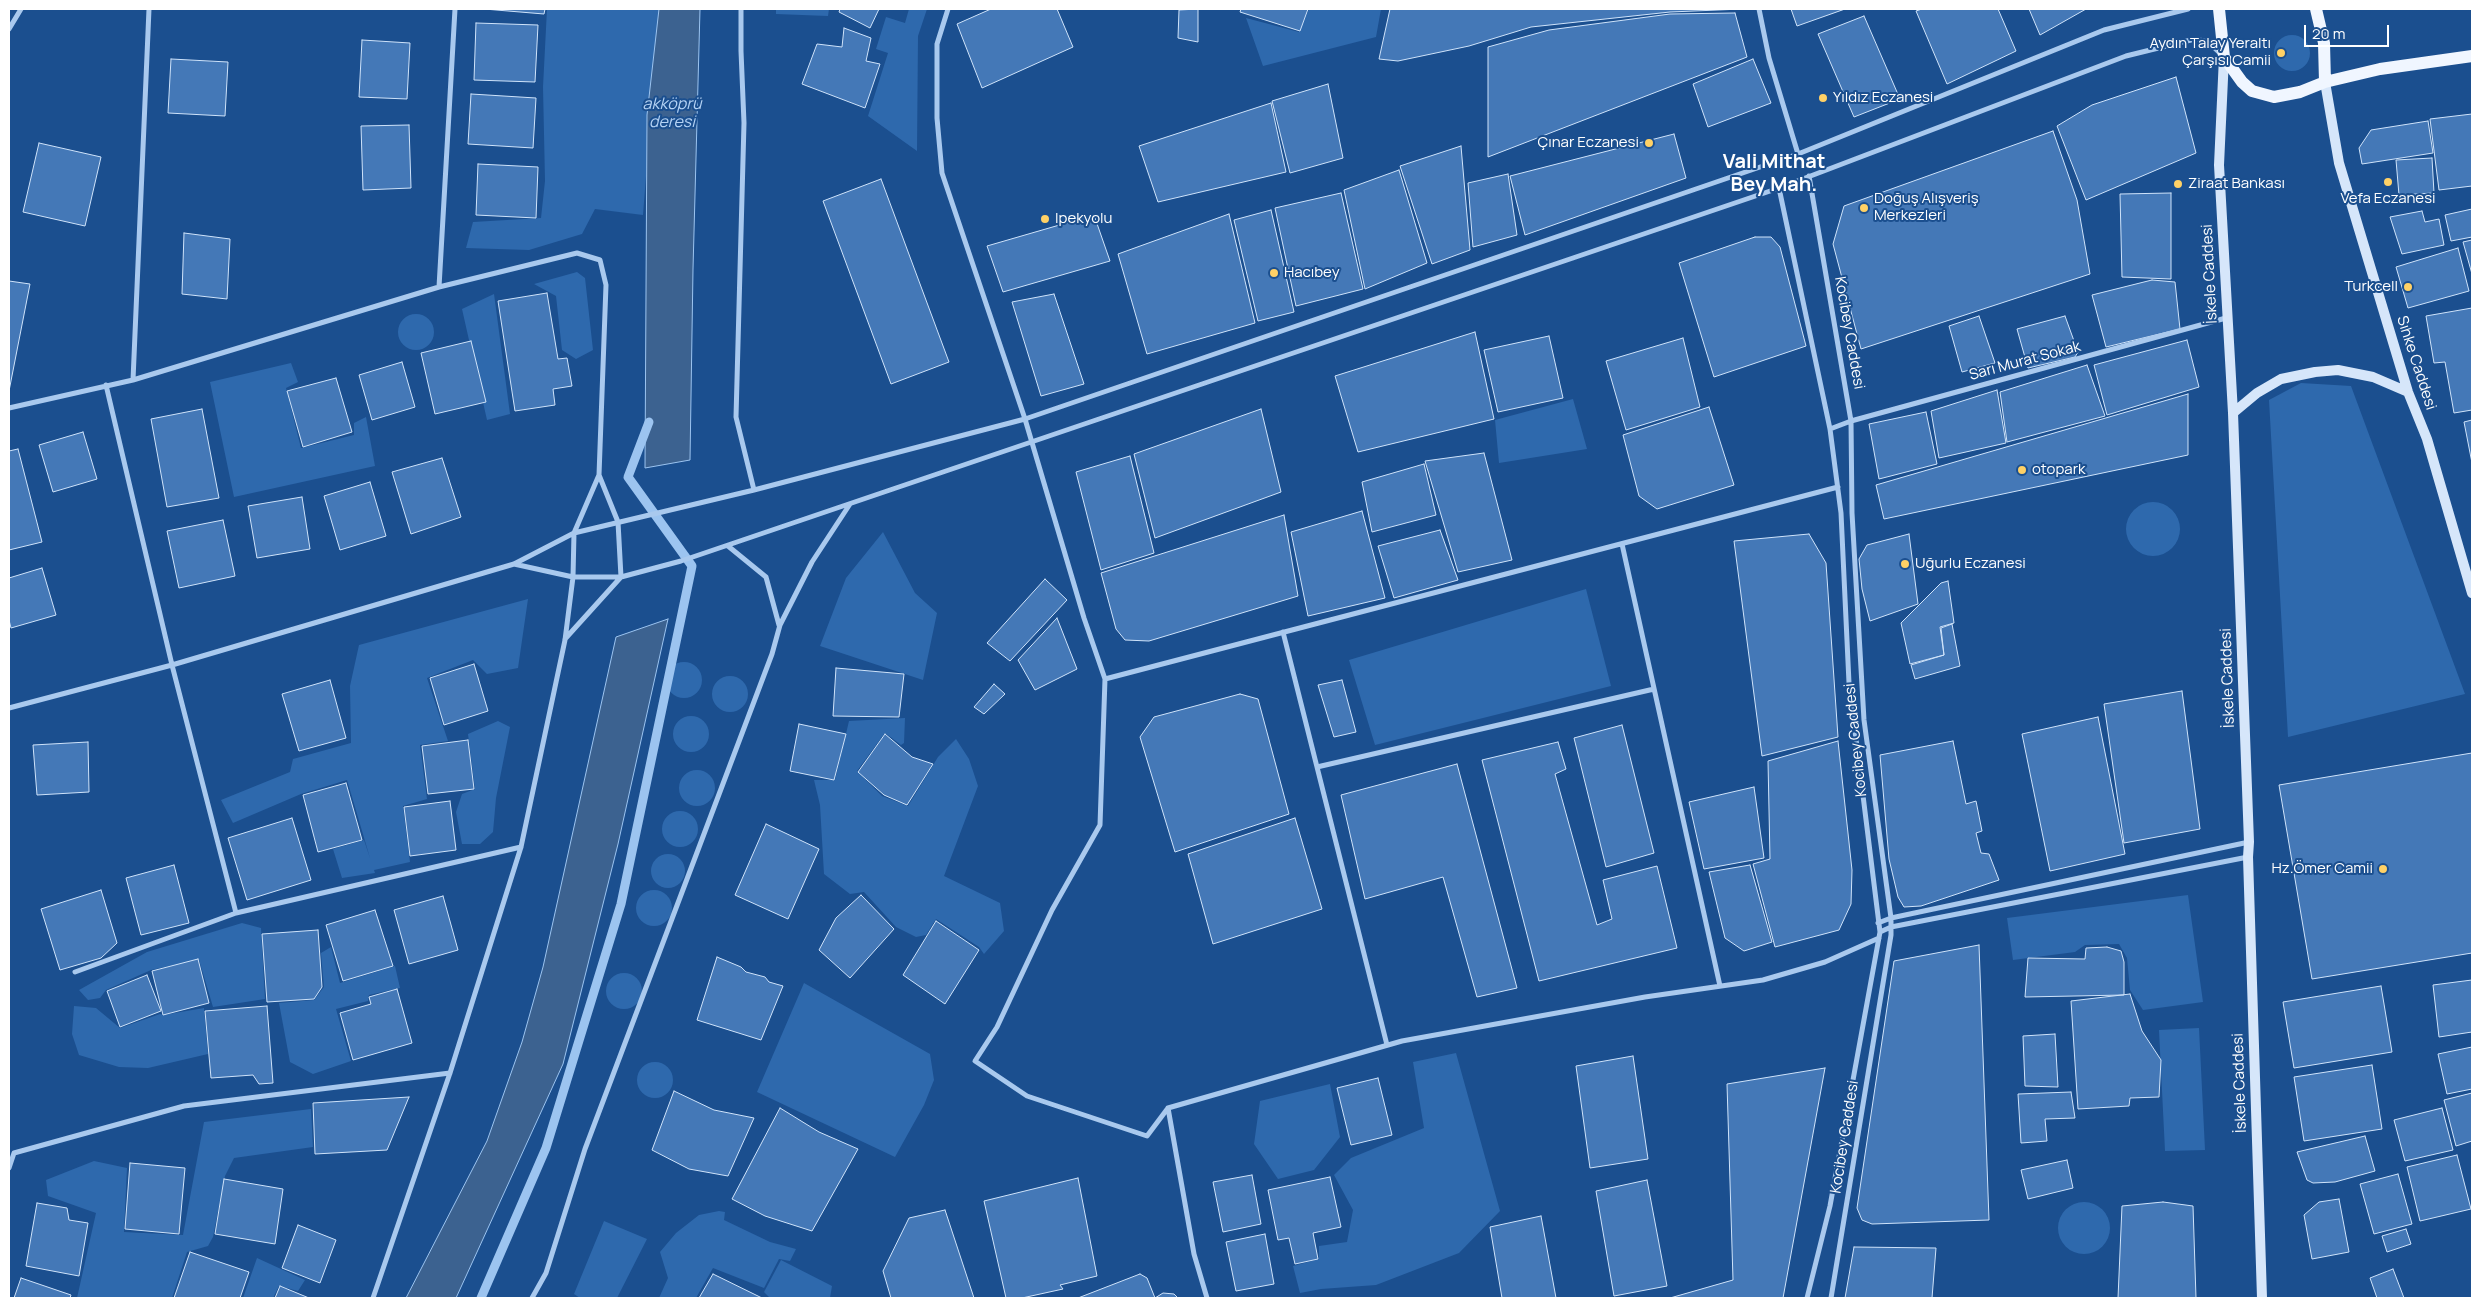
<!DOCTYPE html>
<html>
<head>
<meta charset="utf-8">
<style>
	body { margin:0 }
	#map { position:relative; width:2481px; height:1307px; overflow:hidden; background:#1b4f8f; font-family:Manrope,sans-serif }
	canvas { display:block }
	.frame { position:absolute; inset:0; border:10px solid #fff; pointer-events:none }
	.scale { position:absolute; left:2304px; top:25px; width:85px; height:22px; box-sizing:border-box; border:2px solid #fff; border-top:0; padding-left:6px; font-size:15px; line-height:18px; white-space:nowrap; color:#fff; -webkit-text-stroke:4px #1b4f8f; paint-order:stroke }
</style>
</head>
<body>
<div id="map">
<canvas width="2481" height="1307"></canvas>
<div class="frame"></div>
<div class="scale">20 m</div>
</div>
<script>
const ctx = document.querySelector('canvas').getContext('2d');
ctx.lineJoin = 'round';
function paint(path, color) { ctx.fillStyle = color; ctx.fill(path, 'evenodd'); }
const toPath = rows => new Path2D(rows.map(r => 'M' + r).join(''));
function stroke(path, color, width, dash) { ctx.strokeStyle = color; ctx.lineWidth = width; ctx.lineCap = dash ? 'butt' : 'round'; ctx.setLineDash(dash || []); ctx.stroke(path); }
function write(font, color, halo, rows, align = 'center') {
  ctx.font = font + ' Manrope,sans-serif'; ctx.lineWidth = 4; ctx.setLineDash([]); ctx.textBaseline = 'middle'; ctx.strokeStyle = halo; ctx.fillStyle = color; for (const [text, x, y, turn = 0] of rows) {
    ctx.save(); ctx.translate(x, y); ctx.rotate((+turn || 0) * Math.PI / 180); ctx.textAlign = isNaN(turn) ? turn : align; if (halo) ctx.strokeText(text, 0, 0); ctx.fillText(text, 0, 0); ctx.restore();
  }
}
paint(toPath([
	[547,9,659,9,643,215,595,209,582,234,529,250,466,248,473,222,541,218,545,181,543,87],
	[776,9,829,9,828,16,776,14],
	[909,9,927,9,918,36,917,151,868,116,888,53,876,49,886,17,905,23],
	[1309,9,1381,9,1376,37,1263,66,1246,18,1299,32],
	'2274 53a18 18 0 1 1 36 0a18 18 0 1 1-36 0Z',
	[577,272,585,278,593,350,576,359,562,350,556,296,534,284],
	[494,294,510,414,487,420,462,309],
	'398 332a18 18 0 1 1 36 0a18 18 0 1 1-36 0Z',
	[291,363,298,382,286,388,301,448,354,435,354,423,366,417,375,466,234,497,210,382],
	[2301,383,2351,386,2465,694,2288,737,2269,400],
	[1573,399,1587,449,1499,463,1495,420],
	'2126 529a27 27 0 1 1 54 0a27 27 0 1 1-54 0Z',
	[883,532,915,593,937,613,923,680,820,646,846,578],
	[1586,589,1611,686,1375,745,1349,660],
	[528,599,518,668,487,674,473,660,427,678,448,741,420,745,427,799,403,806,410,862,374,870,375,873,342,878,333,849,364,840,370,858,347,780,301,794,233,823,221,800,290,772,293,759,351,743,350,686,359,645],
	'666 680a18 18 0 1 1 36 0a18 18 0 1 1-36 0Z',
	'712 694a18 18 0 1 1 36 0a18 18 0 1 1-36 0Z',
	'673 734a18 18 0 1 1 36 0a18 18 0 1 1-36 0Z',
	[905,718,904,743,901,745,885,733,857,771,882,796,908,806,938,757,956,739,969,759,978,786,944,876,1000,903,1004,931,984,954,979,947,936,919,926,935,916,937,896,927,864,892,850,894,824,874,820,805,814,780,835,780,849,721],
	[498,721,510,727,496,798,493,832,480,844,462,844,456,812,462,794,475,789,468,734],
	'679 788a18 18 0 1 1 36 0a18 18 0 1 1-36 0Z',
	'662 829a18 18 0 1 1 36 0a18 18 0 1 1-36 0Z',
	'651 871a17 17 0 1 1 34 0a17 17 0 1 1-34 0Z',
	'636 908a18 18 0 1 1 36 0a18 18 0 1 1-36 0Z',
	[2188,895,2203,1002,2143,1010,2130,990,2127,958,2119,944,2085,945,2075,952,2013,960,2007,918],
	[242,923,261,928,265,999,213,1007,199,960,151,970,106,990,100,998,88,1000,79,990,147,952],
	[331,947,340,983,395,966,400,988,369,995,368,1001,336,1009,351,1061,313,1074,290,1062,279,1003,314,1000,324,987,321,953],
	'606 991a18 18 0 1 1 36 0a18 18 0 1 1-36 0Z',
	[804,983,930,1054,934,1080,924,1105,895,1157,757,1092],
	[74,1006,96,1008,120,1028,160,1014,163,1015,204,1008,208,1054,148,1068,119,1067,79,1055,72,1034],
	[2199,1028,2205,1150,2165,1151,2159,1030],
	[1456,1053,1500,1211,1459,1253,1376,1285,1321,1289,1300,1293,1293,1266,1319,1259,1319,1246,1347,1242,1353,1210,1334,1175,1351,1158,1424,1128,1413,1062],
	'637 1080a18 18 0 1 1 36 0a18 18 0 1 1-36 0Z',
	[1330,1084,1340,1137,1314,1170,1278,1179,1254,1144,1260,1101],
	[311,1109,313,1147,234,1158,225,1176,213,1237,208,1246,187,1252,172,1298,77,1298,96,1213,48,1196,46,1180,94,1161,127,1168,124,1232,183,1235,204,1122],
	'2058 1228a26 26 0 1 1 52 0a26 26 0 1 1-52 0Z',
	[719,1211,725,1212,724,1220,770,1242,796,1249,790,1261,779,1259,764,1288,713,1268,696,1298,659,1298,668,1278,660,1252,676,1233,699,1215],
	[604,1221,647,1239,617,1298,580,1298,574,1294],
	[257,1258,305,1280,298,1291,279,1286,273,1298,243,1298],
	[781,1260,832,1286,830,1298,770,1298,764,1292]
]), '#2e69ad');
const water = toPath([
	[659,9,700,9,693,269,690,460,645,468,647,115,659,9],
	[668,619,618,844,563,1064,456,1298,406,1298,487,1141,522,1042,543,967,616,637,668,619]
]);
paint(water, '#3c6290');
stroke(water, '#9cc4f0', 1);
stroke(toPath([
	[481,1298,546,1148,621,904,692,566,628,477,649,422]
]), '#9cc4f0', 9);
const building = toPath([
	[484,9,545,9,544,14,484,9],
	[840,9,879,9,870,28,839,12,840,9],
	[991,9,1057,9,1073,47,982,88,957,24,991,9],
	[1198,9,1198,42,1178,38,1179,10,1198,9],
	[1241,9,1308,9,1300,31,1240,12,1241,9],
	[1390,9,1742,9,1670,12,1531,27,1469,46,1398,61,1379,59,1390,9],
	[1791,9,1845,9,1797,26,1791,9],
	[1922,9,1998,9,2016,51,1947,84,1916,11,1922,9],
	[2029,9,2086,9,2040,35,2029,9],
	[1735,13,1747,57,1488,157,1488,47,1549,30,1670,14,1735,13],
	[1864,16,1900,99,1854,117,1818,34,1864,16],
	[476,23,538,25,535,82,474,80,476,23],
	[844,28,871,38,866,61,880,64,865,108,802,84,817,44,842,47,844,28],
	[362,40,410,43,407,99,359,97,362,40],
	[171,59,228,62,225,116,168,113,171,59],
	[1753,59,1771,103,1708,127,1693,84,1753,59],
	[2176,77,2196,153,2086,200,2057,126,2092,105,2176,77],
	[1328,84,1343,158,1290,173,1272,101,1328,84],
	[471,94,536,98,533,148,468,144,471,94],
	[1271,103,1286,172,1158,202,1139,146,1271,103],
	[2472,114,2472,186,2439,190,2430,119,2472,114],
	[2428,121,2433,153,2362,164,2359,148,2371,130,2428,121],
	[409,125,411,188,363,190,361,126,409,125],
	[2053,131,2077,200,2090,274,1861,349,1833,244,1844,206,2053,131],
	[1674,134,1686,178,1525,235,1510,176,1674,134],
	[39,143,101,157,85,226,23,212,39,143],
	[1461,146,1470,250,1432,264,1400,166,1461,146],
	[2432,158,2434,193,2399,195,2396,160,2432,158],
	[478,164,538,167,536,218,476,215,478,164],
	[1399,170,1427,263,1365,289,1344,190,1399,170],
	[1508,174,1517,235,1473,247,1468,183,1508,174],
	[881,179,949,362,891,384,823,201,881,179],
	[1341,193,1363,289,1296,306,1275,208,1341,193],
	[2171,193,2171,279,2122,277,2120,194,2171,193],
	[2472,209,2472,237,2451,241,2445,215,2472,209],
	[1271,210,1294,312,1258,321,1234,220,1271,210],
	[2422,211,2425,222,2439,219,2444,245,2402,254,2390,217,2422,211],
	[1229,214,1255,323,1147,354,1118,254,1229,214],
	[1094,215,1110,261,1003,292,987,246,1094,215],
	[184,233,230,239,227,299,182,294,184,233],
	[1755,237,1771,237,1780,247,1806,346,1714,377,1679,263,1755,237],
	[2472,240,2472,274,2463,242,2472,240],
	[2458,248,2469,291,2408,308,2396,267,2458,248],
	[2152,280,2175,282,2180,329,2106,347,2092,295,2152,280],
	[9,281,30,284,9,391,9,281],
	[547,293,558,359,567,358,572,386,553,389,555,405,515,411,498,301,547,293],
	[1054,294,1084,384,1041,396,1012,302,1054,294],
	[2472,308,2472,410,2454,413,2445,362,2434,363,2426,316,2472,308],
	[1979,316,1995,363,1962,372,1949,326,1979,316],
	[2065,316,2078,352,2075,357,2028,368,2017,329,2065,316],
	[1475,332,1494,419,1358,452,1335,376,1475,332],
	[1549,336,1563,398,1498,412,1484,350,1549,336],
	[1683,338,1700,407,1626,430,1606,361,1683,338],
	[2187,340,2199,387,2107,415,2094,365,2187,340],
	[471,341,486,402,435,414,421,353,471,341],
	[402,362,415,407,372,420,359,375,402,362],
	[2087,365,2105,416,2007,442,2000,392,2087,365],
	[336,378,352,432,303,447,287,391,336,378],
	[1997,390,2006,443,1939,458,1931,411,1997,390],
	[2188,394,2188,455,1884,519,1876,485,2188,394],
	[1709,407,1734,485,1657,509,1639,496,1623,435,1709,407],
	[202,409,219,498,167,507,151,419,202,409],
	[1261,409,1281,492,1155,538,1134,454,1261,409],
	[1926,412,1937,464,1879,479,1869,424,1926,412],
	[2472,420,2472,463,2464,422,2472,420],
	[83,432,97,479,53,492,39,445,83,432],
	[18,449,42,542,9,550,9,451,18,449],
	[1484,453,1512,560,1458,572,1425,461,1484,453],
	[1130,456,1154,553,1101,570,1076,472,1130,456],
	[442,458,461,517,411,534,392,472,442,458],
	[1424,464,1436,515,1372,532,1362,482,1424,464],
	[370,482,386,536,340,550,324,496,370,482],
	[302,497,310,549,257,558,248,506,302,497],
	[1362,511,1385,598,1308,616,1291,532,1362,511],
	[1284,515,1298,596,1149,641,1125,640,1116,629,1101,573,1284,515],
	[223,520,235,576,179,588,167,531,223,520],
	[1440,530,1458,580,1394,598,1378,546,1440,530],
	[1809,534,1826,563,1838,737,1762,756,1734,541,1809,534],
	[1909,534,1918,604,1870,621,1862,589,1859,559,1867,545,1909,534],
	[42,568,56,615,11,628,9,620,9,578,42,568],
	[1045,579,1067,600,1010,661,987,643,1045,579],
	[1948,581,1954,623,1940,627,1944,655,1910,664,1901,623,1941,583,1948,581],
	[1057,618,1077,669,1035,690,1018,660,1057,618],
	[1952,624,1960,666,1915,679,1911,665,1944,655,1941,628,1952,624],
	[474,664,488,711,444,725,430,678,474,664],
	[836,668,904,674,899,717,833,716,836,668],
	[330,680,346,738,299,751,282,694,330,680],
	[1342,680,1356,732,1334,737,1318,685,1342,680],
	[994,684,1005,694,984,714,974,707,994,684],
	[2182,691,2200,829,2124,843,2104,704,2182,691],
	[1240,694,1258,699,1289,814,1175,852,1140,737,1154,717,1240,694],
	[2098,717,2125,854,2050,871,2022,734,2098,717],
	[799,724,846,734,834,780,790,771,799,724],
	[1622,725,1654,853,1606,867,1574,738,1622,725],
	[885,734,912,757,933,764,907,805,884,795,858,772,885,734],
	[468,740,474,789,428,794,422,746,468,740],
	[1838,741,1852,870,1851,904,1839,930,1775,947,1753,864,1770,859,1768,761,1838,741],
	[1953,741,1966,804,1976,801,1982,831,1976,833,1981,853,1989,854,1999,880,1921,906,1904,907,1898,897,1889,859,1880,755,1953,741],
	[88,742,89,792,37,795,33,745,88,742],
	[1558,742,1566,769,1555,774,1597,925,1612,919,1603,880,1657,866,1677,948,1539,981,1482,760,1558,742],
	[2472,753,2472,953,2312,979,2279,785,2472,753],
	[1457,764,1517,988,1477,997,1443,877,1365,899,1341,795,1457,764],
	[346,783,362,840,318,852,303,795,346,783],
	[1754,787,1764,858,1704,869,1689,802,1754,787],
	[450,801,456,850,410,856,404,807,450,801],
	[292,818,311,880,247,900,228,838,292,818],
	[1295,818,1322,909,1213,944,1188,854,1295,818],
	[766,824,819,849,788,919,735,895,766,824],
	[174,865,189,923,141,935,126,878,174,865],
	[1750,865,1772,942,1744,951,1725,938,1709,872,1750,865],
	[101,890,117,943,101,958,60,970,41,909,101,890],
	[861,895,894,929,850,978,819,950,836,918,861,895],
	[443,896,458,950,409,964,394,910,443,896],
	[375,910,393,966,343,981,326,925,375,910],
	[936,921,979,950,945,1004,903,975,936,921],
	[318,930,322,987,314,999,267,1002,262,934,318,930],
	[1979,945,1989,1220,1872,1224,1862,1220,1857,1208,1894,961,1979,945],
	[2107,947,2121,951,2124,962,2124,995,2025,997,2028,958,2085,959,2086,948,2107,947],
	[717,957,741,967,746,972,765,977,769,982,783,986,761,1040,697,1020,717,957],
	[198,959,209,1003,163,1015,152,971,198,959],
	[147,975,161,1011,120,1027,107,991,147,975],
	[2472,980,2472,1032,2439,1037,2433,985,2472,980],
	[2381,986,2392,1052,2294,1068,2283,1002,2381,986],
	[397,989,412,1043,353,1060,340,1013,371,1004,369,997,397,989],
	[2130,994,2142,1031,2161,1060,2159,1097,2130,1098,2129,1106,2078,1109,2071,1001,2130,994],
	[267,1006,273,1083,259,1084,253,1075,211,1078,205,1011,267,1006],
	[2055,1034,2058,1087,2025,1086,2023,1036,2055,1034],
	[2472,1047,2472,1089,2447,1094,2438,1054,2472,1047],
	[1633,1056,1648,1159,1590,1168,1576,1066,1633,1056],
	[2372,1065,2382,1129,2304,1141,2294,1077,2372,1065],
	[1825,1068,1783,1298,1670,1298,1733,1280,1727,1084,1825,1068],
	[1378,1078,1392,1135,1351,1145,1337,1088,1378,1078],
	[674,1091,714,1110,754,1118,728,1176,689,1169,652,1150,674,1091],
	[2071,1092,2075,1118,2045,1119,2047,1141,2021,1143,2018,1094,2071,1092],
	[2472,1093,2472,1141,2456,1146,2444,1100,2472,1093],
	[409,1097,387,1150,315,1154,313,1103,409,1097],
	[780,1108,819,1132,858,1149,812,1231,765,1216,732,1199,780,1108],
	[2442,1108,2453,1150,2405,1161,2394,1120,2442,1108],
	[2365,1136,2375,1171,2335,1182,2313,1183,2307,1180,2297,1152,2365,1136],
	[2457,1155,2471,1209,2420,1221,2407,1167,2457,1155],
	[2067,1160,2073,1188,2028,1199,2021,1170,2067,1160],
	[130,1163,185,1168,179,1234,125,1229,130,1163],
	[2398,1174,2412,1224,2374,1234,2360,1184,2398,1174],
	[1252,1175,1261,1224,1223,1232,1213,1182,1252,1175],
	[1330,1177,1341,1227,1313,1233,1318,1259,1295,1264,1289,1238,1278,1240,1268,1190,1330,1177],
	[1078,1178,1097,1276,1060,1285,1063,1289,1022,1298,1006,1298,984,1201,1078,1178],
	[224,1179,283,1189,275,1244,215,1234,224,1179],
	[1647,1180,1667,1286,1614,1296,1596,1191,1647,1180],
	[2339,1199,2349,1252,2312,1259,2304,1215,2319,1202,2339,1199],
	[2163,1202,2193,1206,2196,1298,2118,1298,2122,1206,2163,1202],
	[37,1203,67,1208,69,1220,88,1223,79,1276,26,1266,37,1203],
	[945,1210,974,1298,891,1298,883,1271,909,1218,945,1210],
	[1541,1216,1556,1298,1502,1298,1490,1227,1541,1216],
	[298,1225,336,1240,320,1283,282,1268,298,1225],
	[2406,1229,2411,1244,2387,1252,2382,1236,2406,1229],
	[1265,1234,1274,1284,1236,1291,1226,1242,1265,1234],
	[1854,1247,1936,1248,1932,1298,1845,1298,1854,1247],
	[190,1252,249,1272,240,1298,174,1298,190,1252],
	[2393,1269,2404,1298,2377,1298,2370,1278,2393,1269],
	[713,1274,762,1298,699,1298,713,1274],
	[1140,1274,1147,1278,1155,1298,1163,1293,1174,1294,1178,1298,1078,1298,1140,1274],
	[21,1278,71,1295,70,1298,14,1298,21,1278],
	[280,1286,309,1298,275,1298,280,1286]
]);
paint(building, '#4478b7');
stroke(building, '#cfe3fa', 1);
stroke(toPath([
	[741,9,741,51,744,123,736,417,754,490],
	[948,9,937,44,937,118,942,173,1025,419,1084,618,1105,679,1100,825,1052,910,997,1027,975,1061,1027,1096,1147,1136,1168,1108,1402,1041,1645,997,1763,980,1825,962,1879,938],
	[1759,9,1769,58,1798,154],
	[9,29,21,9],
	[1809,176,1851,421,1852,513,1864,720,1891,918,1891,935,1831,1298],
	[1779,188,1830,429,1841,513,1849,683,1880,932,1830,1206,1807,1298],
	[439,287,455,9],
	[133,380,149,9],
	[106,385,172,665,236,913],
	[9,408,133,380,439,287,577,253,600,260,606,285,599,475,574,533,573,577,565,640,521,847,450,1073,373,1298],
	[1830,429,1851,421,2226,318],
	[1622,544,1720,986],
	[728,546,766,577,779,625],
	[514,564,573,577,621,577,681,561,1779,188,2126,56,2195,39,2208,42,2221,54],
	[1283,632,1387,1045],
	[565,639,621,577,618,522,599,475],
	[1105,679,1838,487],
	[9,708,172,665,514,564,574,533,754,490,1025,419,1798,154,2104,30,2188,9],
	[1317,767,1654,689],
	[1878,923,1891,918,2249,842],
	[1880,932,1891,927,2248,857],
	[75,972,236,913,521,847],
	[1168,1108,1194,1254,1207,1298],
	[9,1168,14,1153,184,1106,450,1073],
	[532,1298,546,1273,585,1149,772,654,780,625,812,562,850,504]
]), '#a9c9ee', 5);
stroke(toPath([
	[2224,57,2219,165,2233,413,2249,842,2248,857,2262,1298],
	[2325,82,2339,163,2408,392,2427,439,2472,593],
	[2233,413,2257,393,2281,379,2315,372,2338,370,2373,377,2408,392]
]), '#d6e6fa', 10);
stroke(toPath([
	[2219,9,2224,57,2242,82,2252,91,2274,97,2300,92,2325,82,2324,43,2316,9],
	[2325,82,2380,69,2472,56]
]), '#f0f6ff', 12);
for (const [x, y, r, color] of [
	[2281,53,5,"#ffd166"],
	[1823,98,5,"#ffd166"],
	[1649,143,5,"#ffd166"],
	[2388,182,5,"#ffd166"],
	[2178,184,5,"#ffd166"],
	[1864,208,5,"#ffd166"],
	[1045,219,5,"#ffd166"],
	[1274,273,5,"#ffd166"],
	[2408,287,5,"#ffd166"],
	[2022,470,5,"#ffd166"],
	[1905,564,5,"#ffd166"],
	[2383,869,5,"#ffd166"]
]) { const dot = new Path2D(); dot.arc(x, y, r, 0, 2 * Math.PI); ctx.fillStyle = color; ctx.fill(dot); stroke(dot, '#1b4f8f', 2); }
write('15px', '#fff', '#1b4f8f', [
	["Aydın Talay Yeraltı",2271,44,"right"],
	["Çarşısı Camii",2271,61,"right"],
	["Yıldız Eczanesi",1833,98],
	["Çınar Eczanesi",1639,143,"right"],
	["Ziraat Bankası",2188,184],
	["Doğuş Alışveriş",1874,199],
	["Merkezleri",1874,216],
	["Vefa Eczanesi",2388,199,"center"],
	["Ipekyolu",1055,219],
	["Hacıbey",1284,273],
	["Turkcell",2398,287,"right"],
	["otopark",2032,470],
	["Uğurlu Eczanesi",1915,564],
	["Hz.Ömer Camii",2373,869,"right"]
], 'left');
write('15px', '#fff', '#1b4f8f', [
	["İskele Caddesi",2210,274,-93],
	["Kocibey Caddesi",1849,333,80],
	["Sarı Murat Sokak",2025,361,-15],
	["Sıhke Caddesi",2416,363,72],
	["İskele Caddesi",2228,678,-92],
	["Kocibey Caddesi",1856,740,-96],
	["İskele Caddesi",2240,1083,-92],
	["Kocibey Caddesi",1845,1137,-81]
]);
write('italic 16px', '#b5d3f5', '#1b4f8f', [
	["akköprü",672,105],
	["deresi",672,123]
]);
write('bold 20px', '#fff', '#1b4f8f', [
	["Vali Mithat",1774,162],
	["Bey Mah.",1774,185]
]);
</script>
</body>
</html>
